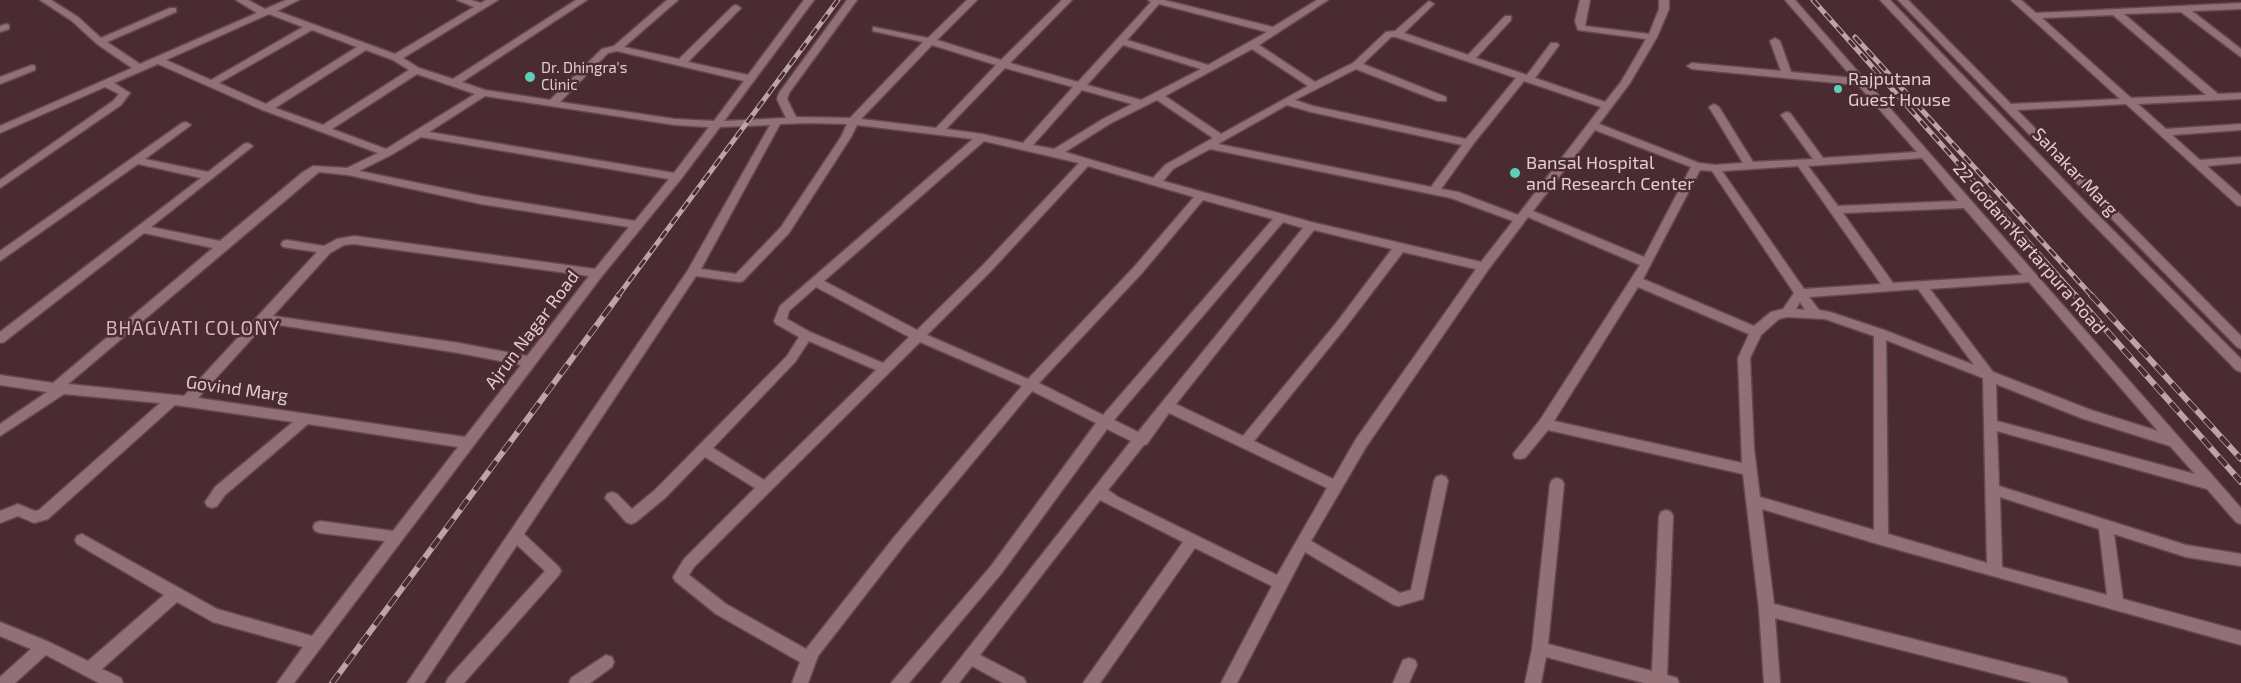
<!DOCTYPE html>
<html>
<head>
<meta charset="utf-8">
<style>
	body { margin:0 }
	canvas { display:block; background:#492b31 }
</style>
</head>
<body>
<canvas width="2241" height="683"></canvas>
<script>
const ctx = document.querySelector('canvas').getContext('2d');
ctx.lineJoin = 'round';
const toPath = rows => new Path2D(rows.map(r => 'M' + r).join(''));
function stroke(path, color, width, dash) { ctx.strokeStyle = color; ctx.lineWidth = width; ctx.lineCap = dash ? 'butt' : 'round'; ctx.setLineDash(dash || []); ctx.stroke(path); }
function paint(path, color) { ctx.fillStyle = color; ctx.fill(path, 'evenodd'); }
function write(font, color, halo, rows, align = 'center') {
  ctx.font = font + ' "Exo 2",sans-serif'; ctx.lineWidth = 5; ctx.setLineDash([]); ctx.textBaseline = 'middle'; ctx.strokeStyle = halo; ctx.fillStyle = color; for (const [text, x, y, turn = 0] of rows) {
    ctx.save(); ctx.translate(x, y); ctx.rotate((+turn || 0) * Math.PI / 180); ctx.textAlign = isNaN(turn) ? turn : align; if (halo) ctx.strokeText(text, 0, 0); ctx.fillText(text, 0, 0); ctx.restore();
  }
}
const minor = toPath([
	[40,0,51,0,78,17,101,38,170,8,176,8,176,12,107,42,140,64,257,13,236,0,248,0,265,9,286,0,299,0,277,11,395,54,474,7,457,0,471,0,481,3,486,0,498,0,403,58,419,68,453,79,576,0,587,0,462,82,485,90,550,100,602,49,614,46,667,0,678,0,624,47,679,59,733,6,736,5,741,8,739,10,688,62,748,75,804,0,814,0,724,121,786,118,777,99,779,93,847,0,857,0,789,93,787,99,796,117,850,118,923,42,873,31,873,27,928,38,967,0,977,0,937,40,1001,60,1062,0,1072,0,1010,63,1078,82,1151,2,1148,0,1164,0,1273,27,1317,0,1328,0,1259,45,1315,82,1353,63,1386,32,1395,31,1429,1,1434,4,1432,6,1404,33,1468,55,1505,16,1511,16,1511,20,1476,58,1527,75,1551,43,1557,43,1559,45,1535,78,1605,102,1621,82,1646,39,1578,30,1575,21,1580,0,1590,0,1585,26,1649,34,1659,9,1659,0,1669,0,1669,9,1657,37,1630,83,1599,124,1699,163,1715,165,1743,163,1709,107,1714,104,1719,107,1753,162,1813,159,1781,115,1786,112,1790,113,1823,158,1917,152,1858,85,1692,69,1687,66,1692,63,1781,71,1770,41,1775,38,1780,41,1791,72,1853,78,1785,0,1795,0,2241,508,2241,524,2236,522,2207,489,1997,431,1999,486,2186,545,2241,554,2241,566,2186,557,2114,534,2123,599,2241,631,2241,645,1881,545,1762,509,1774,604,2060,676,2066,678,2068,683,2032,683,1775,618,1780,683,1764,683,1759,609,1743,474,1548,430,1525,458,1520,459,1515,458,1513,454,1540,420,1640,265,1528,217,1488,270,1366,447,1311,541,1400,593,1411,590,1434,481,1436,477,1441,475,1446,477,1448,481,1423,599,1399,606,1394,605,1305,552,1237,683,1221,683,1272,586,1195,548,1100,683,1083,683,1183,542,1100,500,980,655,1024,678,1026,683,1003,683,972,666,959,683,941,683,1131,441,1107,429,1001,574,909,683,891,683,991,566,1096,423,1032,391,905,544,818,656,808,683,792,683,800,662,716,614,675,581,673,577,684,559,755,488,705,457,665,498,636,522,631,524,626,522,605,498,607,494,612,492,617,494,632,509,655,490,787,356,799,337,776,324,774,321,780,306,973,139,857,125,851,137,789,233,743,281,739,282,696,276,524,534,559,567,561,571,559,575,464,683,446,683,448,678,545,571,517,545,424,683,407,683,688,270,770,125,720,127,681,179,602,276,294,683,277,683,303,647,213,622,177,602,102,669,121,678,123,683,99,683,46,655,15,683,0,683,0,677,31,649,0,636,0,622,49,642,88,661,164,595,77,544,75,540,77,536,82,534,217,609,312,636,385,541,320,533,315,531,313,527,315,523,320,521,393,531,458,447,308,424,225,495,217,506,212,508,207,506,205,502,215,487,293,422,175,405,48,519,34,523,18,516,0,523,0,511,18,504,35,511,39,510,160,403,64,394,0,436,0,424,47,392,0,385,0,375,53,383,213,248,144,233,4,342,0,343,0,332,201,178,138,164,0,261,0,251,182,123,186,122,191,125,145,159,208,172,244,144,248,143,253,146,151,227,220,241,303,172,313,166,347,168,378,153,260,109,158,64,114,83,130,93,121,105,0,188,0,180,113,101,119,94,105,87,0,133,0,126,132,68,97,44,72,21,40,0],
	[1159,4,1267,32,1208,65,1127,40,1159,4],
	[269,14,303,27,211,80,166,60,269,14],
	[312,30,357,47,266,104,219,83,312,30],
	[1391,37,1396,37,1516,78,1466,139,1313,106,1295,100,1356,69,1438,101,1446,101,1446,97,1363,64,1391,37],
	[932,45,996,65,936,128,861,119,932,45],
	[1123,45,1201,69,1141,100,1087,85,1123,45],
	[1252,49,1308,86,1221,134,1165,96,1252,49],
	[366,50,393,60,409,70,323,125,275,108,366,50],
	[617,51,744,81,714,121,675,119,560,102,608,53,617,51],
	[1005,68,1073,87,1023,143,982,134,946,129,1005,68],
	[417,74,475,94,386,149,332,129,417,74],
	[1524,81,1601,107,1518,215,1458,192,1441,189,1474,143,1524,81],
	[1082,90,1132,104,1103,119,1054,149,1033,145,1082,90],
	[485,96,675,125,709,127,674,173,429,132,485,96],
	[1157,100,1213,138,1165,165,1153,178,1065,152,1111,123,1157,100],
	[1287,105,1311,112,1462,145,1431,187,1218,144,1287,105],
	[809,123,847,124,841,137,781,227,736,274,701,269,780,124,809,123],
	[1595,130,1691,167,1644,257,1533,211,1595,130],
	[421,137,669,179,635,221,481,196,359,171,391,155,421,137],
	[984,141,1079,163,983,265,917,330,824,281,984,141],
	[1210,149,1451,198,1513,221,1481,262,1311,222,1163,181,1173,169,1210,149],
	[1922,158,1958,201,1838,206,1808,166,1922,158],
	[1088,166,1194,197,1134,267,1028,379,927,335,991,271,1088,166],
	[1798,166,1881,284,1804,289,1722,171,1798,166],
	[1700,170,1712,171,1794,293,1783,309,1771,312,1754,326,1643,279,1700,170],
	[319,172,348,175,481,204,629,227,595,269,354,236,337,239,324,246,287,240,283,241,281,244,283,247,317,252,184,396,68,384,319,172],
	[1203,200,1273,219,1103,415,1039,383,1142,273,1203,200],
	[1964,208,2022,275,1893,283,1843,213,1964,208],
	[1283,222,1303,228,1138,432,1114,420,1283,222],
	[1314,230,1392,249,1337,322,1243,436,1176,404,1314,230],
	[354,244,589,276,527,356,459,343,273,316,330,253,344,245,354,244],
	[1403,252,1476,269,1356,439,1333,479,1254,441,1345,328,1403,252],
	[2029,282,2158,431,2091,410,1993,372,1930,289,2029,282],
	[816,287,909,337,883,363,810,332,787,319,789,311,816,287],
	[1638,287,1749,334,1738,358,1742,463,1554,421,1638,287],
	[1918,289,1974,365,1884,330,1830,312,1819,310,1809,297,1918,289],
	[1800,302,1805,310,1796,309,1800,302],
	[1787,317,1825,319,1874,336,1874,530,1760,497,1754,449,1750,358,1761,335,1779,319,1787,317],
	[266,323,459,353,521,365,465,437,198,398,266,323],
	[1886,340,1983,378,1987,563,1888,534,1886,340],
	[809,341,876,370,764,480,713,448,795,362,809,341],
	[920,342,1022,386,895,536,806,649,726,604,689,575,694,567,920,342],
	[1996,384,2081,418,2170,446,2195,474,1997,421,1996,384],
	[1169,413,1327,488,1277,575,1118,497,1108,490,1144,445,1147,444,1169,413],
	[2000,497,2099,529,2107,595,2002,567,2000,497],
	[1880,0,1890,0,2090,207,2241,359,2241,372,2236,370,2082,213,1880,0],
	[1898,0,1908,0,2011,104,2120,99,2011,0,2021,0,2036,13,2241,3,2241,9,2192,11,2241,49,2241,57,2181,12,2124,14,2218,94,2241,93,2241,99,2138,104,2166,129,2241,124,2241,130,2172,135,2200,160,2241,157,2241,163,2207,166,2241,196,2241,206,2237,205,2126,104,2017,110,2241,336,2241,349,2237,347,1898,0],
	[2113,15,2206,95,2131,98,2042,18,2113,15],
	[6,24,9,25,9,29,0,32,0,26,6,24],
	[32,65,35,66,35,70,0,84,0,77,32,65],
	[1557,478,1562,480,1564,484,1548,644,1652,671,1659,516,1661,512,1666,510,1671,512,1673,516,1667,675,1677,678,1679,683,1644,683,1546,657,1541,683,1525,683,1532,649,1550,484,1552,480,1557,478],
	[606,655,612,657,614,662,612,667,590,683,569,683,571,678,606,655],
	[1409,658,1415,660,1417,665,1409,683,1393,683,1403,660,1409,658]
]);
stroke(minor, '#634a50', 3);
paint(minor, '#937076');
const railFar1 = toPath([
	[1813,0,2076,296],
	[1855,37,2092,296],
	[618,296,838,0]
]);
const rail = toPath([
	[2075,295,2241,482],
	[2091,295,2241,459],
	[332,683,619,295]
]);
stroke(railFar1, '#bba4a8', 5);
stroke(rail, '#bba4a8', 6);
stroke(railFar1, '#492b31', 3, [9]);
stroke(rail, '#492b31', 4.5, [12]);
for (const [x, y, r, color] of [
	[530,77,6,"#5eceb7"],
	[1838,89,5,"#5eceb7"],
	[1515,173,6,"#5eceb7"]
]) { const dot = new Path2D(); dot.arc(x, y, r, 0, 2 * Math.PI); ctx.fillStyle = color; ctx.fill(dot); stroke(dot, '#492b31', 2); }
write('15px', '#e0cccf', '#492b31', [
	["Dr. Dhingra's",541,68],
	["Clinic",541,85]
], 'left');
write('18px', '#e0cccf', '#492b31', [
	["Rajputana",1848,79],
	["Guest House",1848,100],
	["Bansal Hospital",1526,163],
	["and Research Center",1526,184]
], 'left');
write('18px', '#e0cccf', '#492b31', [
	["Sahakar Marg",2075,172,46],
	["22 Godam Kartarpura Road",2029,248,49],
	["Ajrun Nagar Road",532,330,-53],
	["Govind Marg",237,389,8]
]);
ctx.letterSpacing = '1px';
write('19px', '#dbb4ba', '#492b31', [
	["BHAGVATI COLONY",193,329]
]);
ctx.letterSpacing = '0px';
</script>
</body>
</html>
